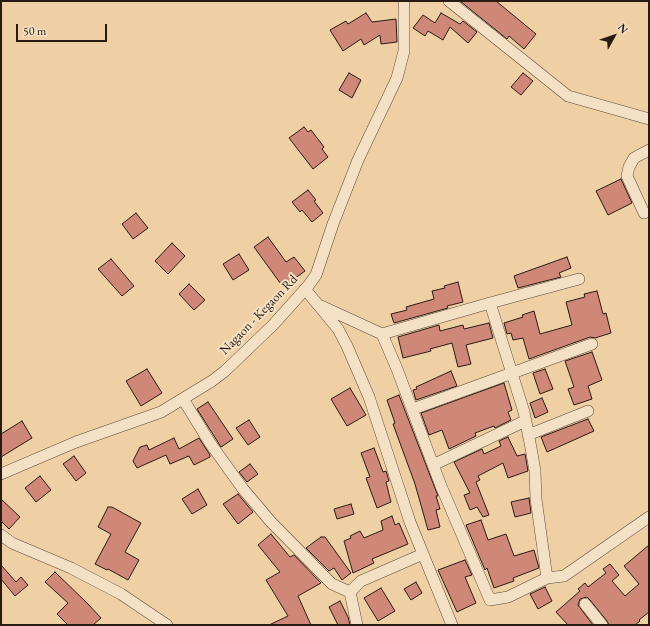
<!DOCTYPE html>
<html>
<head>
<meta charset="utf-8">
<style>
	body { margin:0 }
	#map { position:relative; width:650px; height:626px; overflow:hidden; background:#eed0a4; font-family:"EB Garamond",serif }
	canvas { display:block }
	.frame { position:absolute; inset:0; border:2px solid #291a14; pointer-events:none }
	.north { position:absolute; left:594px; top:16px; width:40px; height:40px; -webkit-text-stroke:3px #f4e0c4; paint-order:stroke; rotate:50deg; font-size:11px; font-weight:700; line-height:16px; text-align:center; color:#291a14 }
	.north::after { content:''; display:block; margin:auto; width:14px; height:18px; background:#291a14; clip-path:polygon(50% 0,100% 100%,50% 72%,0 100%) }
	.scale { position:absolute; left:16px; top:24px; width:91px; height:18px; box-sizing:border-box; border:2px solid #291a14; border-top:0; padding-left:5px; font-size:12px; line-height:14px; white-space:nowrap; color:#291a14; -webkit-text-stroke:3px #f4e0c4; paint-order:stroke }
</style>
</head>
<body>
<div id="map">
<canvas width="650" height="626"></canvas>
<div class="frame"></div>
<div class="north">N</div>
<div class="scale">50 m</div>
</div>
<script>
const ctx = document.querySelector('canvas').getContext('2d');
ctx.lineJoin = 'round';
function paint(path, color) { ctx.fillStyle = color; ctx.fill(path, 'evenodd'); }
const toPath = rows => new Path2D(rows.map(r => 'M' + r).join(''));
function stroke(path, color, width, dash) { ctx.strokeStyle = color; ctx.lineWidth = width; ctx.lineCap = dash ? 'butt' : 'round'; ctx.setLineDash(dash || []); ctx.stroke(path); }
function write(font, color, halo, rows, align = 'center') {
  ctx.font = font + ' "EB Garamond",serif'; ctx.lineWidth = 4; ctx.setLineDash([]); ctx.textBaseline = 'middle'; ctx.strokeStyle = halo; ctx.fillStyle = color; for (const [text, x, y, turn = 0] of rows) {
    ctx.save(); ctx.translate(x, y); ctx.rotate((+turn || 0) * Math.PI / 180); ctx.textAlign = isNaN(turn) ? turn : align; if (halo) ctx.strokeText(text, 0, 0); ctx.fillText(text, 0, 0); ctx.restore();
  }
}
const building = toPath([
	[460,1,496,1,536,34,524,49,509,36,507,39,460,1],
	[366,13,372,22,396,19,397,42,381,44,380,35,364,45,361,39,343,51,330,30,346,21,348,24,366,13],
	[441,13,460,24,463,21,477,32,468,43,450,27,443,40,428,31,425,36,413,28,423,15,435,23,441,13],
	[349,73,361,80,352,98,339,90,349,73],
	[523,73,533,81,521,95,511,87,523,73],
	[304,127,308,132,311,130,324,147,322,149,328,157,313,169,289,138,304,127],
	[621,179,632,203,608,215,596,191,621,179],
	[308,190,316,200,314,201,323,213,312,222,302,210,300,212,292,202,308,190],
	[136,213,148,228,133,239,122,224,136,213],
	[268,237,286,262,294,257,305,271,283,287,254,247,268,237],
	[172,243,185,256,168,274,155,261,172,243],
	[239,254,249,270,233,280,223,264,239,254],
	[567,257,571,268,559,273,561,277,518,288,514,276,567,257],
	[111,259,134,286,122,296,98,269,111,259],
	[458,282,463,302,447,306,448,308,394,323,391,314,407,310,406,307,434,299,432,291,445,288,444,286,458,282],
	[189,284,205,300,194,310,179,294,189,284],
	[597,291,603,314,606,313,611,333,595,338,590,337,529,359,523,338,513,340,511,333,507,334,504,323,523,317,522,315,534,311,540,334,572,325,566,302,585,297,584,294,597,291],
	[489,323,493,338,466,345,471,364,458,367,452,343,430,349,431,351,403,358,398,337,439,325,440,331,463,325,464,329,489,323],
	[592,352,602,380,588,386,592,399,574,405,568,389,574,387,565,361,592,352],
	[147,369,162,393,141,406,126,381,147,369],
	[545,369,553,389,540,394,533,373,545,369],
	[451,371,457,386,416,400,413,390,417,389,416,387,451,371],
	[504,383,512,410,508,412,511,420,495,428,494,426,475,433,476,436,449,449,442,430,429,435,421,413,504,383],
	[350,388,366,415,347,426,331,399,350,388],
	[399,395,438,496,436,496,440,509,436,510,440,527,428,530,415,484,393,424,395,423,387,400,399,395],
	[542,398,548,412,535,418,530,403,542,398],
	[208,402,233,439,221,447,197,409,208,402],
	[588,419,594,431,547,452,541,437,588,419],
	[249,420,260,437,248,445,236,428,249,420],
	[22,421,32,438,1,457,1,434,22,421],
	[508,437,517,456,525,454,528,471,508,478,503,463,478,476,480,480,476,482,489,515,483,517,477,507,470,510,464,495,470,493,454,462,482,449,484,454,501,446,499,441,508,437],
	[174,438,179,449,199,438,210,455,210,457,194,465,189,456,170,464,166,455,137,468,133,461,140,447,147,445,149,450,174,438],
	[374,448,383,472,386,471,389,481,386,482,391,502,377,508,366,478,370,477,361,453,374,448],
	[74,456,86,473,76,481,63,464,74,456],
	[250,464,258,474,247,482,239,472,250,464],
	[40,476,51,490,36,502,25,488,40,476],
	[198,489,207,505,192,514,182,499,198,489],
	[238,494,253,512,238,524,223,504,238,494],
	[529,498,531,513,515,517,511,502,529,498],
	[1,499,20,517,9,529,1,521,1,499],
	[351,504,354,514,337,519,334,509,351,504],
	[108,507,112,507,141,523,125,552,139,560,128,580,108,569,107,570,95,564,111,534,98,527,108,507],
	[392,516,395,525,399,523,408,544,372,559,374,563,353,573,344,541,351,538,350,536,360,531,364,538,383,530,381,521,392,516],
	[481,520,488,540,506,534,514,556,534,550,539,568,513,578,514,581,494,588,487,568,485,570,466,525,481,520],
	[271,534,290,557,294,555,321,583,298,596,311,625,269,625,288,616,266,580,280,572,258,545,271,534],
	[321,537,325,537,351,573,342,580,334,568,329,571,306,548,321,537],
	[649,545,649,612,639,620,640,621,635,625,609,625,607,621,590,600,587,597,580,599,578,605,593,625,568,625,556,612,580,591,578,589,585,583,588,587,606,573,603,569,610,564,619,575,612,581,625,596,639,584,624,566,649,545],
	[465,560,472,575,465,577,476,603,457,612,438,570,465,560],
	[1,565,16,582,21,577,28,585,15,596,1,579,1,565],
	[55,572,88,604,101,618,93,625,68,625,57,614,68,603,45,582,55,572],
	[416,582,422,593,411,600,404,589,416,582],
	[545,587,552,601,538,609,530,594,545,587],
	[381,588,395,611,378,621,364,598,381,588],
	[340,601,348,617,350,625,338,625,329,607,340,601]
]);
paint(building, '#cf8877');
stroke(building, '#291a14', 1);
const street = toPath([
	[449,1,568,96,649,119],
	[644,213,627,176,629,167,634,158,649,150],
	[305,289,338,329,347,346,369,397,410,522,452,625],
	[490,303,579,279],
	[321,306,382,334],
	[183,399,210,443,243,489,271,522,332,584,350,592],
	[413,409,592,344],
	[528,435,588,411],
	[433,465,525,421],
	[1,474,76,442,161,412,212,381,225,371,273,325,308,286,316,275,333,224,358,160,397,78,404,51,404,1],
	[1,535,12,543,71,568,121,594,167,625],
	[547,578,536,499,535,471,531,448,524,412,490,303,382,334,397,369,441,486,490,600,508,597,547,578,564,576,649,517],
	[585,604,602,625],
	[357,625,350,592,361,581,423,554]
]);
stroke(street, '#5a4838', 12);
stroke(street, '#f4e0c4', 11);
write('13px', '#291a14', '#f4e0c4', [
	["Nagaon - Kegaon Rd",259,315,-46]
]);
</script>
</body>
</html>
